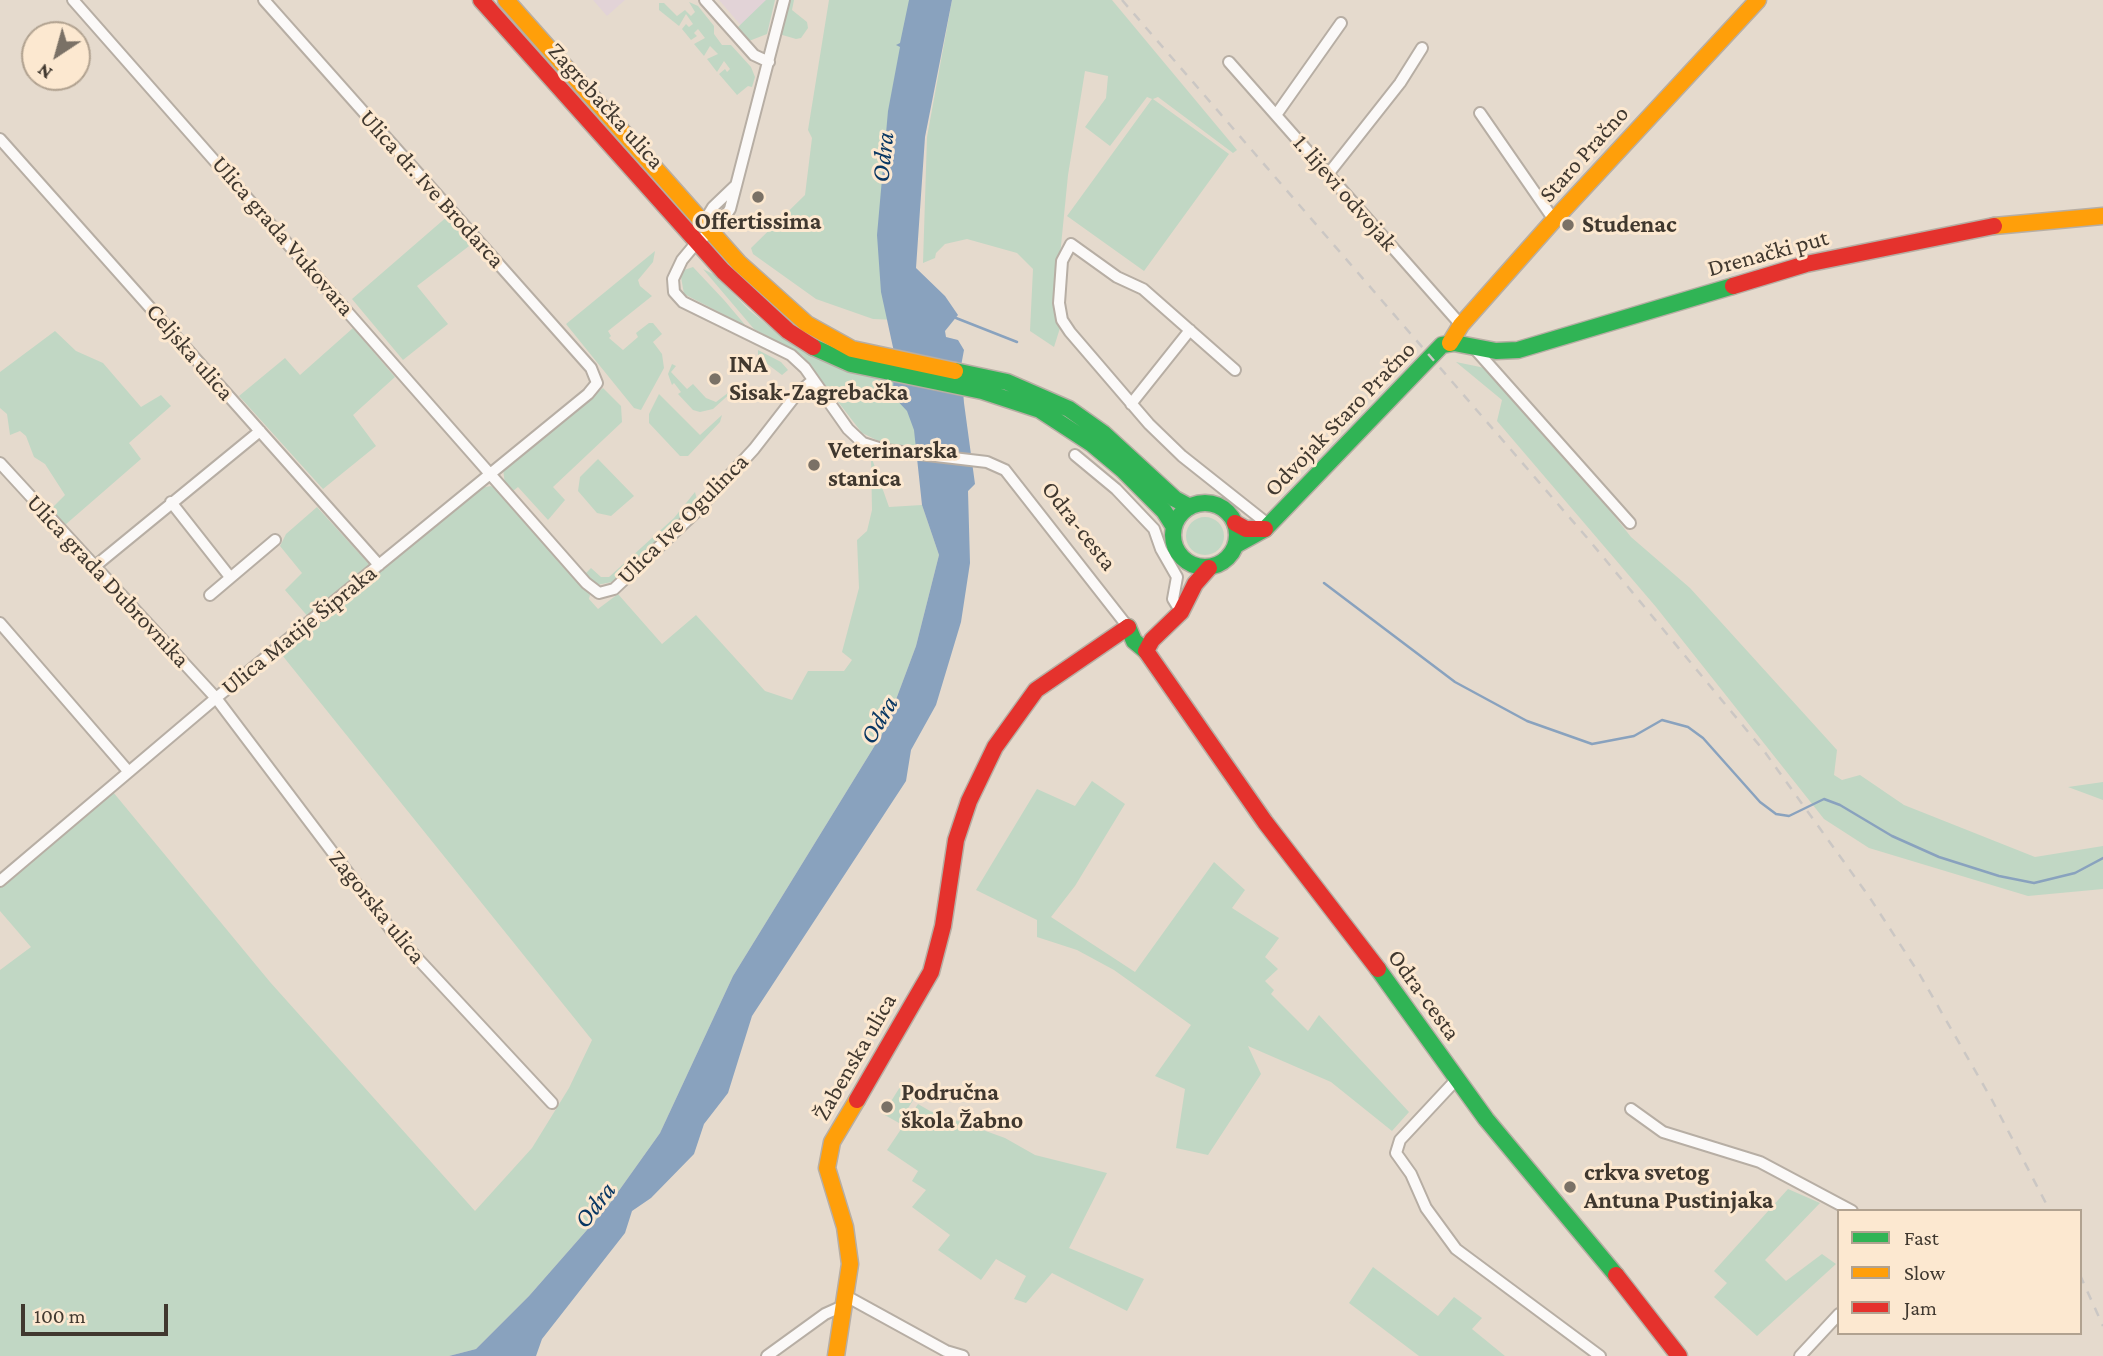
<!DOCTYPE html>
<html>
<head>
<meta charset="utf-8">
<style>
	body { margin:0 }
	#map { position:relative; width:2103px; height:1356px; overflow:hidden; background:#e5dacd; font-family:"Crimson Pro",serif }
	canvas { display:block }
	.legend { position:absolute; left:1837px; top:1209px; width:245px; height:126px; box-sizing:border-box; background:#fce8d0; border:2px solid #b1a290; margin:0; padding:9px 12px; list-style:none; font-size:21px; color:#40382f }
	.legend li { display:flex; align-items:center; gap:14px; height:35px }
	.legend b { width:35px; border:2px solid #b1a290 }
	.north { position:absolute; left:21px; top:21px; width:70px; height:70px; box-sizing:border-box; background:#fce8d0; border:2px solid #b1a290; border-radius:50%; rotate:216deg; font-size:19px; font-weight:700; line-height:28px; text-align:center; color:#40382f }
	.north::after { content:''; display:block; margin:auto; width:24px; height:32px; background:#7a7166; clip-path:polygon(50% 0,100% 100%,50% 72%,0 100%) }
	.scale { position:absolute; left:21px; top:1304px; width:147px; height:32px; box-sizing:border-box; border:4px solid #40382f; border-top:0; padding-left:9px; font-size:21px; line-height:24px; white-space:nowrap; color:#40382f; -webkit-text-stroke:5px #fce8d0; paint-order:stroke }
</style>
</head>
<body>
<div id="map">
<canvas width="2103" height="1356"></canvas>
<ul class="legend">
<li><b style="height:9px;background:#30b455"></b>Fast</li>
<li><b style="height:9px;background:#ff9f0a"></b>Slow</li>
<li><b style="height:9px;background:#e5322d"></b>Jam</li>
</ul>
<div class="north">N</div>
<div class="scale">100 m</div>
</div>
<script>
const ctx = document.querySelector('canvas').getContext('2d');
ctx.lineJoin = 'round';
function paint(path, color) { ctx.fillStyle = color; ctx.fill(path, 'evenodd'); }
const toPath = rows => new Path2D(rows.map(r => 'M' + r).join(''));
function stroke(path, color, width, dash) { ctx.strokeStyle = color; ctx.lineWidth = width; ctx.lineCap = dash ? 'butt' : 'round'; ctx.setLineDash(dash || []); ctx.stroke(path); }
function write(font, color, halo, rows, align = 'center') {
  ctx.font = font + ' "Crimson Pro",serif'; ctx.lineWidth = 6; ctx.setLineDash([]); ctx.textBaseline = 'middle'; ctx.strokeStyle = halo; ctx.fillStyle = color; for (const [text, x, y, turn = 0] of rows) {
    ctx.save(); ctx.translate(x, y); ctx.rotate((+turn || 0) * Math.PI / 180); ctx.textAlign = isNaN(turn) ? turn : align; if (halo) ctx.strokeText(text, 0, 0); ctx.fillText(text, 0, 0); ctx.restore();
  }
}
paint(toPath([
	[593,0,625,0,607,16],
	[719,0,774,0,768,31,750,36]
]), '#e2d3d7');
paint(toPath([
	[766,0,775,0,767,34,749,41,737,28],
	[788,0,794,0,792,10,807,22,808,28,801,38,796,39,779,34],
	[829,0,916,0,896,320,873,319,816,299,753,254,751,248,805,195,812,138,808,130],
	[952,0,1112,0,1237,150,1233,153,1158,97,1153,99,1229,154,1144,271,1067,216,1152,99,1147,97,1110,146,1085,127,1106,98,1108,76,1085,71,1068,175,1055,306,1060,328,1054,347,1030,331,1033,269,1017,253,967,239,945,244,936,253,935,258,923,263,927,137],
	[689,2,698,6,714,26,714,34,722,45,731,45,751,67,755,77,752,87,748,86,737,95,719,74,725,69,727,72,730,69,724,61,717,72,707,59,718,54,710,46,704,56,694,44,705,38,698,29,694,33,697,36,691,40,682,29,686,24,689,27,693,24,686,14,679,26,659,10,659,3,664,3,677,16,685,10,691,16,695,12],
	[449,215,473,243,417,286,448,324,403,360,352,299],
	[655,251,653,262,638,280,640,286,652,296,608,331,611,336,609,338,623,350,638,337,636,333,649,323,653,323,662,334,653,342,662,354,664,368,641,410,634,408,566,324],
	[693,267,724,300,746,326,684,294,681,277,684,270],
	[703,269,715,275,749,310,786,340,845,370,916,387,927,449,887,445,862,433,803,356,754,329],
	[353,328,395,377,353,415,376,446,323,489,239,396,285,358,300,375],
	[55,331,76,351,103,363,141,407,161,395,171,406,129,443,141,459,65,525,50,510,65,495,45,464,34,457,26,436,20,431,10,435,7,414,0,408,0,372],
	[758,350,781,362,788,370,782,375,758,357],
	[1456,362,1485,368,1582,475,1631,537,1690,588,1837,750,1834,775,1842,780,1860,775,1904,805,2035,857,2103,846,2103,889,2028,896,1869,848,1824,819,1656,607,1497,421,1502,400],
	[672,364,676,366,671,372,687,389,693,384,706,398,716,402,745,380,713,409,700,412,693,410,678,394,681,392,674,383,672,385,668,374],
	[603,388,621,406,622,422,553,487,565,500,548,520,518,487,513,491,505,484,503,469],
	[659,394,700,435,722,415,720,422,688,456,680,456,649,423,649,414],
	[871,456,889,507,922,505,939,555,916,646,885,729,733,976,660,1133,608,1206,529,1296,476,1349,449,1356,0,1356,0,970,31,947,0,911,0,886,61,831,113,792,270,982,475,1211,532,1148,569,1088,592,1040,282,655,456,508,480,488,491,486,504,495,590,595,589,599,598,609,618,594,662,644,696,615,765,691,792,700,808,671,844,671,852,660,842,652,859,588,857,540,867,531,872,510],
	[598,459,634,496,611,516,597,513,578,491,580,477],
	[695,492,697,500,686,514,612,582,597,585,585,574,591,568,601,577,609,577,674,518],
	[317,507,370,565,369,570,310,619,285,590,302,573,280,546,286,534],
	'1186 536a19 19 0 1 1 38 0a19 19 0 1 1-38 0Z',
	[1092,781,1125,804,1075,886,1051,917,1135,972,1214,862,1245,890,1232,908,1279,938,1265,957,1278,969,1265,981,1274,990,1271,994,1308,1031,1319,1015,1409,1112,1392,1131,1331,1082,1248,1046,1261,1074,1208,1155,1176,1148,1185,1089,1155,1076,1191,1025,1114,970,1077,950,1037,937,1037,920,976,890,1037,789,1075,806],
	[2103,782,2103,800,2068,787],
	[900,1087,915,1097,899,1123,883,1114],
	[918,1104,930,1111,1005,1138,1035,1155,1107,1173,1069,1248,1144,1279,1127,1311,1052,1273,1026,1303,1014,1299,1026,1276,996,1259,981,1280,938,1250,950,1235,912,1207,926,1190,912,1181,918,1171,887,1150],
	[1788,1189,1820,1203,1765,1260,1786,1281,1822,1254,1836,1264,1757,1336,1714,1297,1727,1283,1714,1271],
	[1373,1267,1438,1316,1454,1297,1482,1318,1472,1329,1505,1356,1419,1356,1349,1303]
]), '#c1d7c4');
paint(toPath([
	[909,0,952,0,925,137,916,268,945,296,958,315,945,331,946,337,958,340,964,350,961,366,964,403,975,484,968,491,970,563,961,622,936,705,911,750,906,781,752,1016,728,1093,704,1124,694,1154,651,1198,632,1211,625,1233,542,1339,536,1356,449,1356,476,1349,529,1296,608,1206,660,1133,733,976,885,729,916,646,939,555,922,505,914,430,907,411,893,396,894,352,881,292,877,235,888,111,900,47,896,45,900,43]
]), '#89a2be');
stroke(toPath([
	[956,318,1017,342],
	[1324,583,1455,682,1527,721,1592,744,1634,736,1662,720,1688,727,1703,738,1760,802,1776,814,1789,816,1824,799,1840,805,1892,836,1939,857,1999,876,2034,883,2075,873,2103,858]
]), '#89a2be', 2.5);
const street = toPath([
	[73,0,586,583,599,593,614,589,695,513,754,449,796,395,813,380],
	[705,0,754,55,769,62],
	[784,0,730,209,718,227,697,242,682,260,673,279,674,292,683,302,791,355,805,368,848,429,863,443,885,450,987,462,1005,470,1128,627],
	[1229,62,1461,325],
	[1480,113,1554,220],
	[1276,115,1341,23],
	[0,139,379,565],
	[1329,173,1400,83,1422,48],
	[702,225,713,207,736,185],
	[1475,349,1630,523],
	[1235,370,1143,289,1117,277,1071,244,1062,261,1059,303,1062,320,1070,332,1149,424,1182,456,1269,525],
	[1131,404,1190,330],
	[1075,455,1116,489,1154,529,1161,549,1177,577,1173,599,1181,612],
	[0,463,216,698,392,931,552,1103],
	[171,502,230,577],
	[94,567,260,431],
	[210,595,275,540],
	[0,623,128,771],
	[0,881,216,698,588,394,597,383,591,368,264,0],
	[1456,1080,1400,1140,1396,1153,1411,1174,1426,1208,1456,1249,1600,1356],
	[1631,1109,1663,1132,1760,1162,1852,1211],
	[846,1296,946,1351,963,1356],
	[767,1356,825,1314,845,1305],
	[1800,1356,1839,1314]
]);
const fast = toPath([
	[813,347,851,364,982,391,1040,410,1092,444,1123,470,1164,511,1174,527],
	[955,371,1007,382,1069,409,1103,433,1175,499,1190,507],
	'1173 535a32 32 0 1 1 64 0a32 32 0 1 1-64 0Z',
	[1236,545,1265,529,1442,345,1454,343,1496,351,1518,350,1733,286],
	[1128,627,1134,641,1146,651],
	[1378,969,1486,1119,1616,1275]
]);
const slow = toPath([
	[506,0,739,263,807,324,852,349,955,371],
	[1994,226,2103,216],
	[1450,343,1461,325,1554,220,1758,0],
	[836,1356,850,1264,845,1227,827,1168,832,1142,857,1100]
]);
const jam = toPath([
	[481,0,723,271,788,331,813,347],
	[1733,286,1806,264,1994,226],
	[1235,523,1246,529,1265,529],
	[1209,568,1195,584,1181,612,1152,640,1146,651,1265,822,1378,969],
	[857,1100,931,972,943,926,956,840,969,801,995,747,1036,690,1128,627],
	[1616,1275,1679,1356]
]);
stroke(street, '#b7aea4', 14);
stroke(fast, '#b7aea4', 19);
stroke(slow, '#b7aea4', 19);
stroke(jam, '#b7aea4', 19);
stroke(street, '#fbf9f8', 10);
stroke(fast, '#30b455', 16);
stroke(slow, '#ff9f0a', 16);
stroke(jam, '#e5322d', 16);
stroke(toPath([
	[1122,0,1589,540,1764,751,1870,898,1920,975,1992,1100,2050,1211],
	[2080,1275,2103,1326]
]), '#cbc7c4', 2.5, [9, 9]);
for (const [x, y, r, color] of [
	[758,197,7,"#7a7166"],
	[1568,225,7,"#7a7166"],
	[715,379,7,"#7a7166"],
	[814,465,7,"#7a7166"],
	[887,1107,7,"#7a7166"],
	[1570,1187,7,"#7a7166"]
]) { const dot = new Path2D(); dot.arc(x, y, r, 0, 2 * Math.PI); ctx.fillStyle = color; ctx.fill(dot); stroke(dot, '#fce8d0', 2.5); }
write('24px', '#40382f', '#fce8d0', [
	["Zagrebačka ulica",606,106,48],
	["Staro Pračno",1584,154,-48],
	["Ulica dr. Ive Brodarca",432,189,48],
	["1. lijevi odvojak",1345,193,49],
	["Ulica grada Vukovara",283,236,49],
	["Drenački put",1768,253,-15],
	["Celjska ulica",190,352,49],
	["Odvojak Staro Pračno",1340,419,-46],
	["Ulica Ive Ogulinca",683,519,-45],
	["Odra-cesta",1079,526,52],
	["Ulica grada Dubrovnika",108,581,47],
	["Ulica Matije Šipraka",299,630,-39],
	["Zagorska ulica",377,907,51],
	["Odra-cesta",1424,995,54],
	["Žabenska ulica",855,1057,-60]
]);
write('bold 24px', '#40382f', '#fce8d0', [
	["Offertissima",758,222,"center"],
	["Studenac",1582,225],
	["INA",729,365],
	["Sisak-Zagrebačka",729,393],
	["Veterinarska",828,451],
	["stanica",828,479],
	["Područna",901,1093],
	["škola Žabno",901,1121],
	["crkva svetog",1584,1173],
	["Antuna Pustinjaka",1584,1201]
], 'left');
write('italic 26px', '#093763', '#fce8d0', [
	["Odra",883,157,-84],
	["Odra",879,720,-60],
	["Odra",595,1205,-52]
]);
</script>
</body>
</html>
